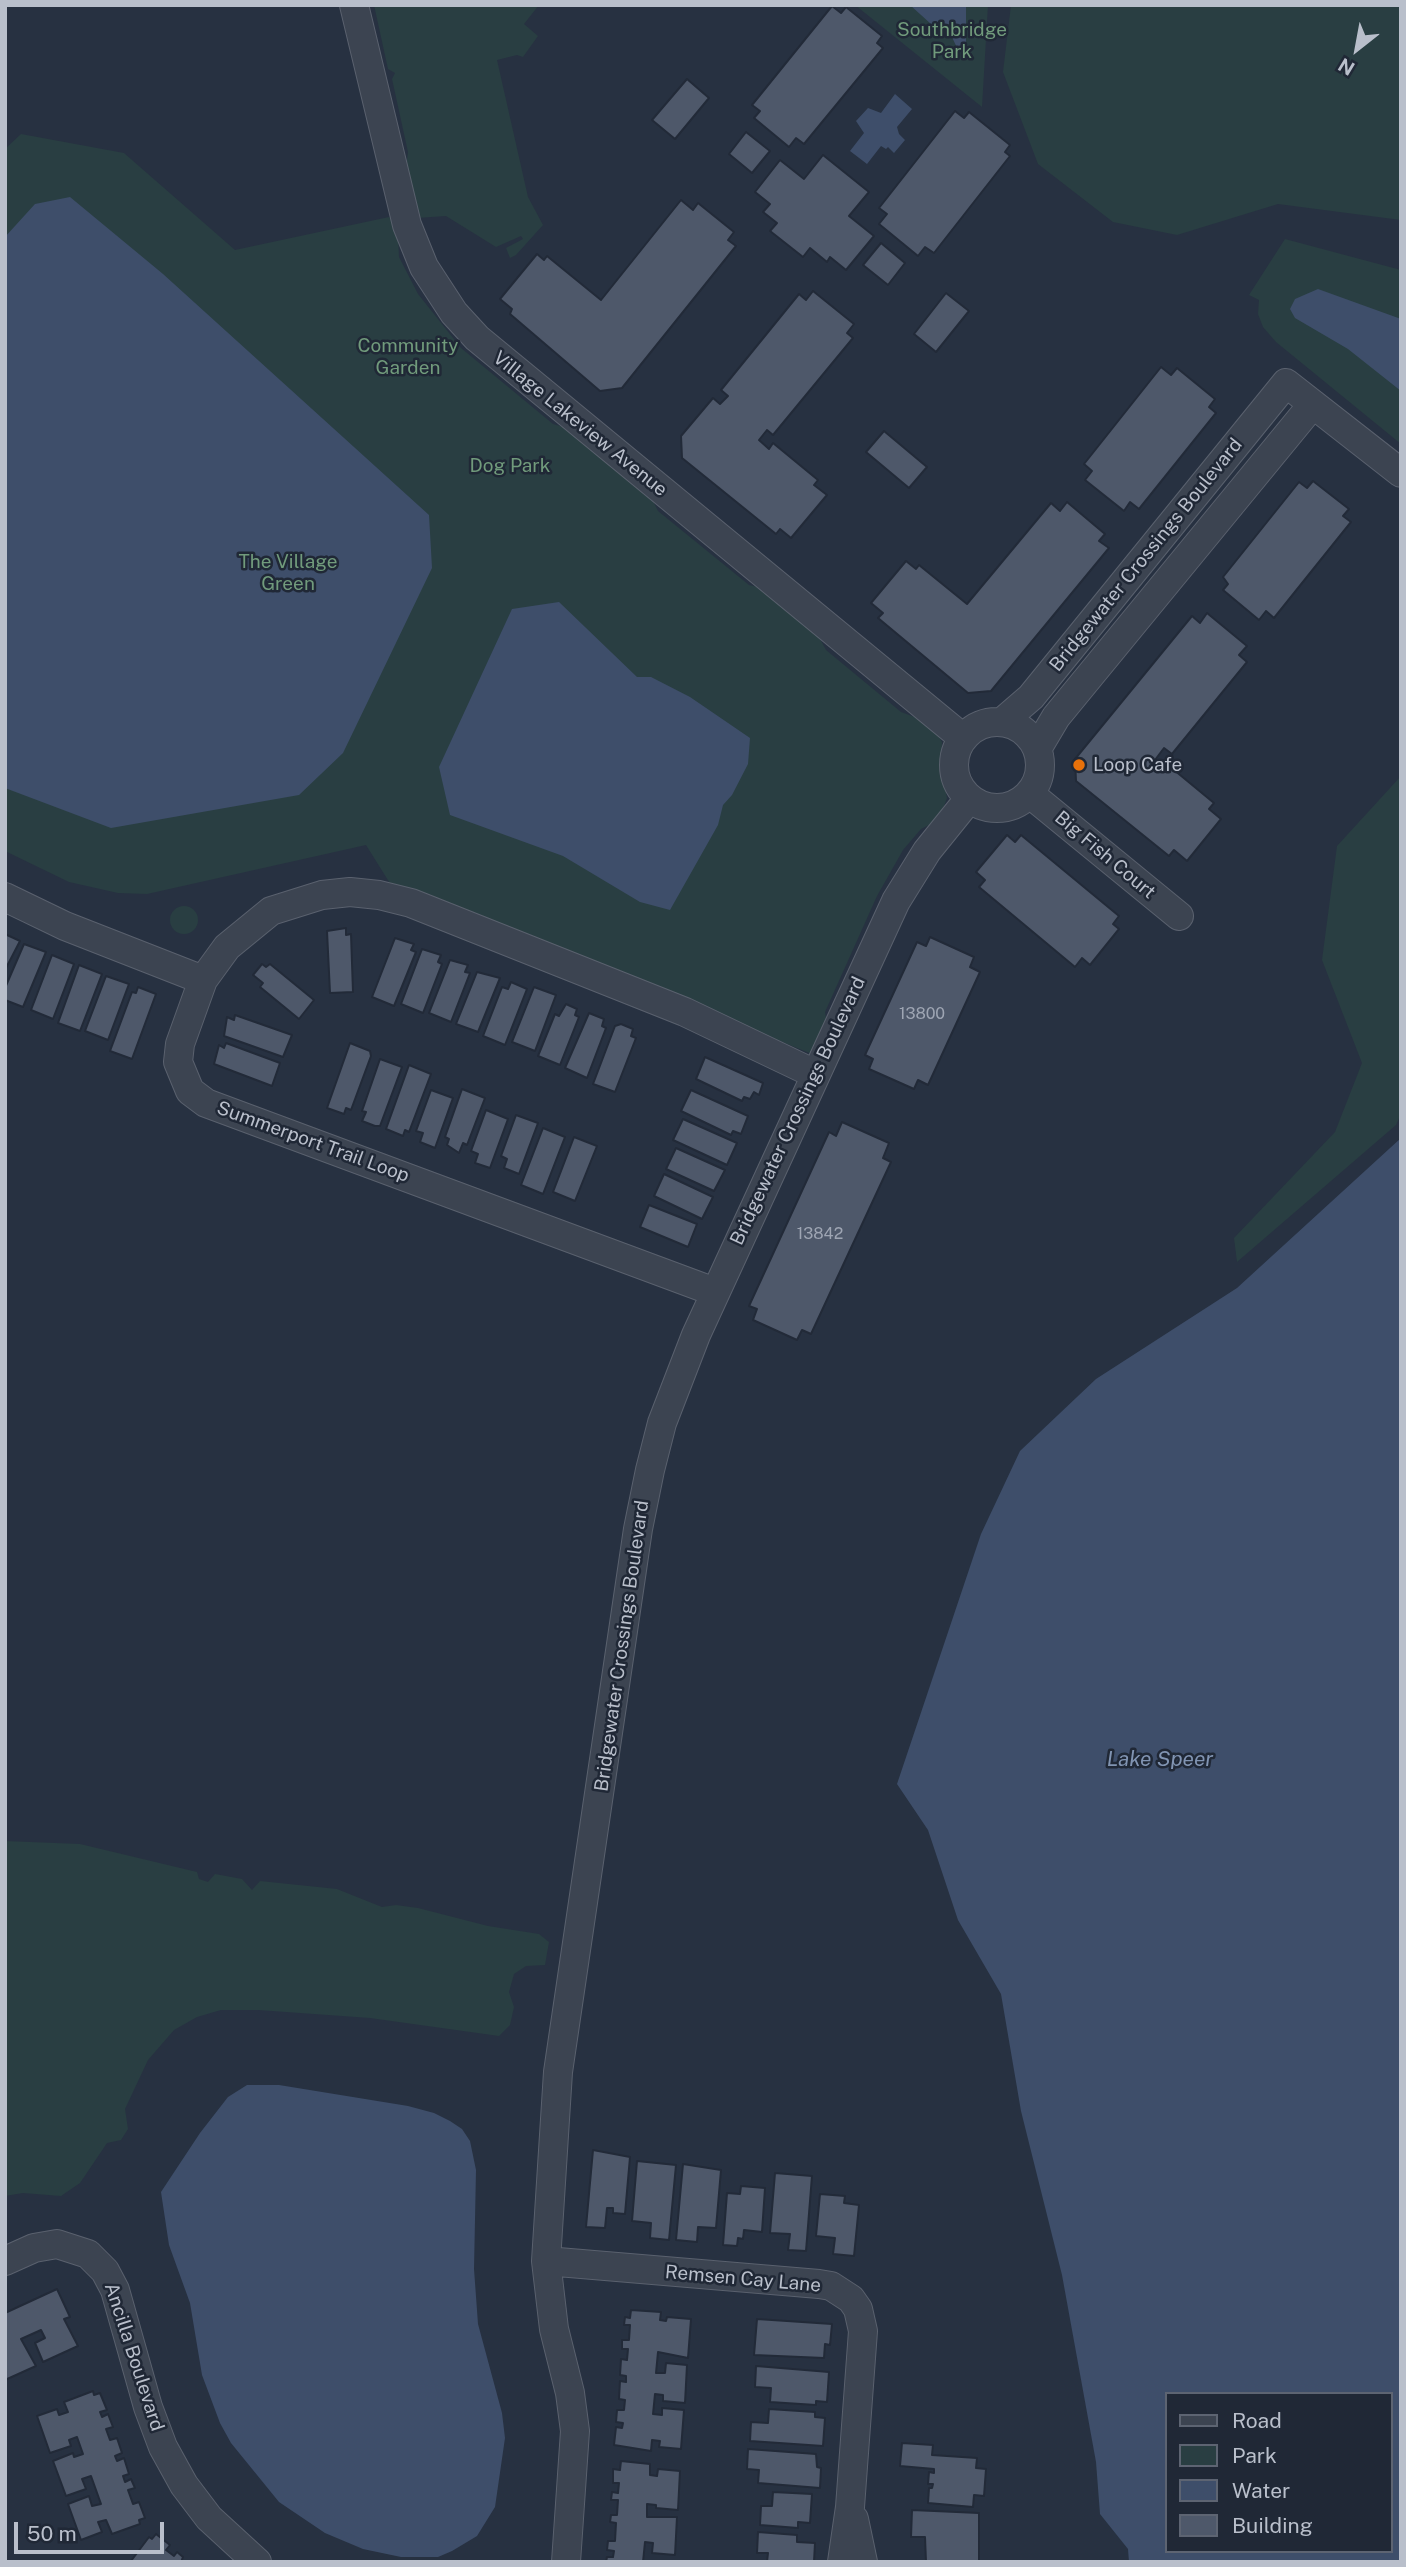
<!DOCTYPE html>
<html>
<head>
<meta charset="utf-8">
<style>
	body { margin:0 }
	#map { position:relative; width:1406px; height:2567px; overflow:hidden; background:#273141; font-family:"Public Sans",sans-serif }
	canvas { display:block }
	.frame { position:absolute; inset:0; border:7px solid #b9bfcb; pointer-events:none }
	.legend { position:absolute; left:1165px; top:2392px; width:228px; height:161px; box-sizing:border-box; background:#202836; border:2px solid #5d6472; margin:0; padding:9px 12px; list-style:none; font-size:21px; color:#b9bfcb }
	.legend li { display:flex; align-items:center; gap:14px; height:35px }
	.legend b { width:35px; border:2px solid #5d6472 }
	.north { position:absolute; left:1322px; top:14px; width:70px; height:70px; -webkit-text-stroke:5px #202836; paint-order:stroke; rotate:211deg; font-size:19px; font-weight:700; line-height:28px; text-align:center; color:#b9bfcb }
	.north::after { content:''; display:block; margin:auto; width:24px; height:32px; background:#b9bfcb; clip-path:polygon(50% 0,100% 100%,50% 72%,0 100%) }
	.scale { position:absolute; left:14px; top:2522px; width:150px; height:32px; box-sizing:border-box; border:4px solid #b9bfcb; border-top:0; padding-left:9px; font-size:21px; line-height:24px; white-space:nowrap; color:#b9bfcb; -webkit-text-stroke:5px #202836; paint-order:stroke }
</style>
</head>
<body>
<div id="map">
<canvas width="1406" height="2567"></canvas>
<div class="frame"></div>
<ul class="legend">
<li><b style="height:9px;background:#3c4451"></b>Road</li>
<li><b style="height:19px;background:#293e42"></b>Park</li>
<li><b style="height:19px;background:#3e4e6a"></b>Water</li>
<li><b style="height:19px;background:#4e586a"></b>Building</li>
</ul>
<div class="north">N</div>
<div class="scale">50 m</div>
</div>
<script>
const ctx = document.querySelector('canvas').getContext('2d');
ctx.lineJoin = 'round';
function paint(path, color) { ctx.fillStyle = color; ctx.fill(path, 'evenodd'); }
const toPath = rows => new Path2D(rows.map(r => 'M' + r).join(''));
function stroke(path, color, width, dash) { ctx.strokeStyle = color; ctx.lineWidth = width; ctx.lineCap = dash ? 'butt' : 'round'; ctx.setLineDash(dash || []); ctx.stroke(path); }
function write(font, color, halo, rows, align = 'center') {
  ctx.font = font + ' "Public Sans",sans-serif'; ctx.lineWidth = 5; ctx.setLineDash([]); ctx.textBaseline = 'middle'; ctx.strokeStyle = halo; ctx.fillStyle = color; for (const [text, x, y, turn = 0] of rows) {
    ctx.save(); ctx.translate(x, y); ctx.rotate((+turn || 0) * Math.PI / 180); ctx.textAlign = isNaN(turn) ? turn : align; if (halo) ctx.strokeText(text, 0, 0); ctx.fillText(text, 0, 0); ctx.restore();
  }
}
paint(toPath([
	[374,5,539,5,524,24,538,36,523,57,517,55,497,60,528,197,543,225,516,255,510,258,506,248,523,239,521,236,496,247,446,216,417,218,406,168,408,152,392,79,395,73,388,69],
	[855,5,988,5,982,107],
	[1011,5,1401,5,1401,220,1278,204,1177,235,1113,222,1038,164,1003,72],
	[21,134,124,153,235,250,389,217,393,221,398,236,399,257,418,294,461,348,553,424,567,428,651,497,658,511,749,585,762,588,817,633,826,650,901,712,923,720,937,733,942,742,941,769,947,798,943,809,933,823,921,829,903,850,877,896,825,1012,827,1024,812,1054,391,885,366,845,147,894,118,893,69,882,5,851,5,149],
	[1285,239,1401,270,1401,444,1276,342,1263,327,1258,314,1259,300,1249,295],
	[1401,776,1401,1114,1396,1125,1237,1262,1234,1238,1335,1132,1362,1063,1322,960,1337,846],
	'170 920a14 14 0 1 1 28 0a14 14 0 1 1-28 0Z',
	[5,1841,80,1844,197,1872,199,1879,208,1882,215,1874,242,1879,252,1890,260,1881,337,1889,382,1907,396,1905,418,1908,488,1926,539,1934,549,1942,545,1965,526,1966,514,1974,509,1992,514,2007,510,2025,499,2036,370,2018,258,2010,221,2010,197,2017,174,2030,148,2060,125,2109,128,2129,121,2140,107,2143,80,2183,61,2196,23,2193,5,2196]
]), '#293e42');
paint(toPath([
	[910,5,966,5,966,51,959,52,951,35,931,24],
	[895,94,912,109,897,127,899,134,905,140,894,153,888,147,886,149,881,146,867,164,850,151,864,133,856,121,868,108,881,113],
	[70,197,163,274,429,515,432,568,343,753,299,795,111,828,5,788,5,237,35,204],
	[1318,289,1401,319,1401,391,1348,349,1295,318,1290,309,1295,299],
	[559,602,637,677,651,677,690,697,750,738,748,764,732,795,723,805,718,825,670,910,640,902,563,856,450,815,439,767,512,609],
	[1401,1138,1401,2562,1129,2562,1128,2549,1100,2514,1096,2462,1062,2275,1021,2111,1001,1994,958,1920,928,1830,897,1784,981,1534,1020,1451,1096,1379,1237,1288],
	[1166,2394,1390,2394,1390,2551,1166,2551],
	[247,2085,279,2085,408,2106,434,2113,450,2121,462,2129,470,2141,476,2170,474,2269,478,2324,502,2413,505,2438,495,2507,477,2536,452,2551,438,2557,401,2557,363,2549,325,2533,279,2502,231,2443,220,2423,202,2375,190,2303,169,2245,161,2192,200,2133,228,2097]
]), '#3e4e6a');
const building = toPath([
	[832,6,841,13,846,7,882,36,877,43,883,48,804,144,796,138,789,147,754,118,760,111,752,105,832,6],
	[687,79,709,98,675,139,652,120,687,79],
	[955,111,964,118,969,112,1010,145,1005,152,1010,156,934,253,925,247,918,256,879,224,887,214,879,208,955,111],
	[746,132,770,151,752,173,729,154,746,132],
	[823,155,869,192,849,216,874,236,846,270,830,257,827,262,810,248,803,257,770,231,777,223,763,212,770,204,755,192,780,160,804,179,823,155],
	[681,200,693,210,698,203,734,232,728,240,736,246,622,388,600,391,510,314,512,309,500,299,537,254,544,260,547,256,601,300,681,200],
	[881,243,905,263,888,285,863,265,881,243],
	[813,291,854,324,847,333,853,338,773,435,767,430,759,440,769,449,773,443,818,480,814,485,827,495,791,538,780,529,776,534,682,458,681,436,713,398,720,404,728,396,721,390,799,294,806,300,813,291],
	[946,293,969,311,936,352,914,334,946,293],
	[1161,367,1171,375,1177,368,1215,399,1209,407,1216,413,1139,509,1130,502,1124,511,1085,480,1092,471,1084,464,1161,367],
	[884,431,927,467,909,488,866,452,884,431],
	[1313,481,1349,509,1343,516,1351,522,1274,618,1266,611,1259,620,1223,590,1228,584,1223,577,1299,482,1307,488,1313,481],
	[1067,502,1105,534,1099,541,1109,548,991,691,968,693,878,618,883,613,871,603,906,561,916,569,919,565,967,604,1051,503,1060,511,1067,502],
	[1207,613,1247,646,1239,655,1247,662,1172,754,1164,748,1152,764,1162,772,1168,765,1214,803,1209,809,1221,819,1187,861,1174,850,1169,856,1076,781,1075,759,1192,616,1200,623,1207,613],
	[1007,835,1015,842,1021,835,1119,916,1113,924,1119,929,1090,965,1082,958,1075,967,979,887,985,880,976,872,1007,835],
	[346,928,346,935,351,934,353,992,330,993,327,931,346,928],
	[5,934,20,941,5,970,5,934],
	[930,937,974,957,970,967,980,972,928,1085,918,1080,914,1089,869,1069,873,1059,865,1055,917,942,926,946,930,937],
	[395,938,414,944,411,950,416,952,394,1006,372,997,395,938],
	[24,944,46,952,23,1007,5,1000,5,988,24,944],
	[422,949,441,955,438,962,442,964,423,1013,401,1004,422,949],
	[52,955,74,964,53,1019,31,1010,52,955],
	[450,960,468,965,465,972,470,973,451,1022,429,1013,450,960],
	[262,964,266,967,270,964,314,1000,299,1019,260,987,263,983,253,975,262,964],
	[79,965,102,974,80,1031,58,1023,79,965],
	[477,972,500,978,478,1032,456,1024,477,972],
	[106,976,129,984,108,1040,85,1031,106,976],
	[511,982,527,989,505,1045,483,1036,502,987,508,989,511,982],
	[138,987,156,994,132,1059,110,1051,132,992,136,993,138,987],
	[534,987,556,995,535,1051,512,1042,534,987],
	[566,1004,577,1009,575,1015,579,1017,560,1065,538,1056,555,1014,559,1016,566,1004],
	[589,1013,604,1019,602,1026,606,1028,587,1078,565,1068,589,1013],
	[235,1015,292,1035,283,1057,224,1036,227,1017,234,1020,235,1015],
	[621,1024,633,1029,631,1036,636,1038,615,1092,593,1084,615,1026,621,1024],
	[226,1043,280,1063,272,1086,214,1064,219,1045,224,1048,226,1043],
	[350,1043,370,1051,371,1056,351,1110,346,1108,344,1114,327,1108,350,1043],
	[705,1057,763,1083,759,1095,754,1092,750,1099,744,1097,742,1101,696,1079,705,1057],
	[380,1059,402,1067,380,1126,375,1126,362,1121,366,1112,362,1111,380,1059],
	[409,1065,431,1074,409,1132,405,1130,403,1136,386,1129,409,1065],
	[462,1089,485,1098,467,1145,463,1143,459,1153,447,1145,449,1139,445,1137,462,1089],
	[431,1090,453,1098,435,1148,420,1142,423,1133,416,1131,431,1090],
	[691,1090,748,1116,741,1134,733,1131,731,1135,681,1111,691,1090],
	[486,1110,508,1119,490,1168,475,1163,478,1154,471,1151,486,1110],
	[516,1115,538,1123,519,1174,504,1168,507,1159,501,1156,516,1115],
	[683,1119,737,1143,727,1165,673,1140,683,1119],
	[842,1122,889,1143,883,1158,891,1162,811,1334,802,1330,797,1340,753,1320,757,1309,749,1306,829,1132,836,1136,842,1122],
	[543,1128,565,1137,543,1194,521,1185,543,1128],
	[574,1137,597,1146,575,1201,553,1192,574,1137],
	[676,1148,725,1170,714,1191,666,1169,676,1148],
	[664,1174,713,1197,702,1219,654,1196,664,1174],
	[649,1205,697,1224,688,1247,640,1227,649,1205],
	[593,2150,630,2157,625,2214,613,2213,613,2208,607,2208,605,2228,586,2227,593,2150],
	[637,2161,676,2165,669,2240,650,2238,651,2223,632,2221,637,2161],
	[683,2164,721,2170,716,2228,698,2227,697,2242,676,2240,683,2164],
	[775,2173,812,2176,806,2251,788,2250,790,2234,770,2233,775,2173],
	[741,2186,765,2188,762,2232,744,2230,743,2239,738,2238,737,2246,723,2245,727,2193,740,2194,741,2186],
	[820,2194,845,2196,844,2203,859,2205,854,2256,833,2254,835,2238,816,2236,820,2194],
	[57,2289,70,2317,64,2319,78,2346,43,2362,35,2343,45,2338,41,2330,21,2339,36,2366,5,2380,5,2313,57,2289],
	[631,2310,661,2312,660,2320,666,2321,667,2317,691,2319,688,2358,658,2352,656,2373,665,2373,666,2363,687,2365,685,2403,663,2401,663,2395,655,2394,653,2414,662,2415,662,2408,684,2410,681,2449,659,2447,660,2441,652,2440,651,2451,614,2445,616,2427,622,2428,623,2423,616,2422,617,2410,624,2410,625,2400,619,2399,620,2381,626,2382,626,2376,620,2375,621,2359,627,2360,628,2349,622,2349,622,2340,629,2340,630,2325,624,2325,625,2317,630,2318,631,2310],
	[757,2319,832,2324,830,2345,825,2344,824,2358,754,2355,757,2319],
	[756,2366,829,2372,827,2402,816,2401,816,2405,770,2402,771,2388,755,2387,756,2366],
	[93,2391,94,2395,100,2393,107,2410,100,2412,102,2417,108,2414,113,2427,106,2429,110,2440,117,2438,122,2453,115,2456,117,2461,124,2458,129,2474,123,2476,125,2482,131,2479,135,2488,128,2490,133,2504,139,2502,145,2518,139,2520,140,2524,112,2534,106,2520,98,2522,102,2532,81,2540,68,2504,89,2496,92,2506,101,2504,91,2476,82,2479,86,2489,66,2496,53,2461,73,2453,74,2457,83,2454,77,2437,69,2440,71,2446,50,2453,37,2416,57,2409,59,2415,68,2412,64,2402,93,2391],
	[769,2409,815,2412,815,2417,825,2418,823,2446,750,2441,751,2422,768,2423,769,2409],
	[902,2443,933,2445,932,2455,977,2458,976,2468,986,2469,984,2496,974,2495,973,2507,928,2503,929,2488,932,2488,933,2484,928,2484,929,2472,934,2473,934,2469,900,2466,902,2443],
	[748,2449,816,2454,817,2467,821,2468,820,2488,758,2483,759,2470,747,2469,748,2449],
	[621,2461,650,2464,650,2475,657,2476,658,2469,680,2471,678,2510,656,2508,656,2505,647,2504,647,2517,677,2517,675,2555,652,2553,653,2543,645,2542,643,2562,606,2562,607,2557,613,2557,614,2551,607,2550,608,2541,615,2541,616,2523,610,2522,611,2515,617,2515,618,2500,611,2500,612,2492,618,2493,619,2483,613,2483,613,2469,620,2470,621,2461],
	[773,2492,812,2494,810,2523,798,2522,798,2528,760,2525,761,2506,772,2506,773,2492],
	[912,2510,979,2513,979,2562,926,2562,925,2537,911,2537,912,2510],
	[758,2532,797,2535,797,2542,815,2543,814,2562,767,2562,768,2553,757,2553,758,2532],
	[156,2534,170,2545,166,2550,174,2556,177,2552,183,2557,181,2562,131,2561,149,2537,152,2539,156,2534]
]);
paint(building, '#4e586a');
stroke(building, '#222a38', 2);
const minor = toPath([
	[354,5,407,225,424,267,454,313,477,338,963,738],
	'954 765a43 43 0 1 1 86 0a43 43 0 1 1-86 0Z',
	[1002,722,1031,697,1286,383,1401,473],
	[1037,749,1056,717,1313,404],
	[1030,794,1179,916],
	[5,897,65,926,203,980],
	[715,1292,206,1103,190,1091,178,1062,180,1044,203,980,227,947,271,911,322,895,350,892,379,895,411,903,685,1012,815,1074],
	[5,2261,34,2248,57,2244,88,2254,105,2271,115,2290,148,2407,163,2447,184,2485,209,2518,257,2562],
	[546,2261,819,2284,831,2286,851,2299,858,2309,863,2331,850,2507,842,2562],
	[854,2519,863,2562],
	[566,2562,575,2431,570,2393,554,2329,546,2261,558,2072,638,1529,650,1470,662,1423,696,1335,896,901,927,851,969,799]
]);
stroke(minor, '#5a616e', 30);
stroke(minor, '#3c4451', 28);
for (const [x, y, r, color] of [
	[1079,765,7,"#e8710a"]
]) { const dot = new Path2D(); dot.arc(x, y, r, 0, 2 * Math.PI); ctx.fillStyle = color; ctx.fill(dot); stroke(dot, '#202836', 2.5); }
write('16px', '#9ea5b3', null, [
	["13800",922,1014],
	["13842",820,1234]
]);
write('19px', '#719b7c', '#202836', [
	["Southbridge",952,30],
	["Park",952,52],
	["Community",408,346],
	["Garden",408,368],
	["Dog Park",510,466],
	["The Village",288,562],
	["Green",288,584]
]);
write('19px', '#b9bfcb', '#202836', [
	["Village Lakeview Avenue",580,424,39],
	["Bridgewater Crossings Boulevard",1146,555,-51],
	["Big Fish Court",1105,855,40],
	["Bridgewater Crossings Boulevard",798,1111,-65],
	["Summerport Trail Loop",313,1142,20],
	["Bridgewater Crossings Boulevard",622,1646,-82],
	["Remsen Cay Lane",743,2279,5],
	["Ancilla Boulevard",134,2357,72]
]);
write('19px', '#b9bfcb', '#202836', [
	["Loop Cafe",1093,765]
], 'left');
write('italic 21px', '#8194b2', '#202836', [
	["Lake Speer",1160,1760]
]);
</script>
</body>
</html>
